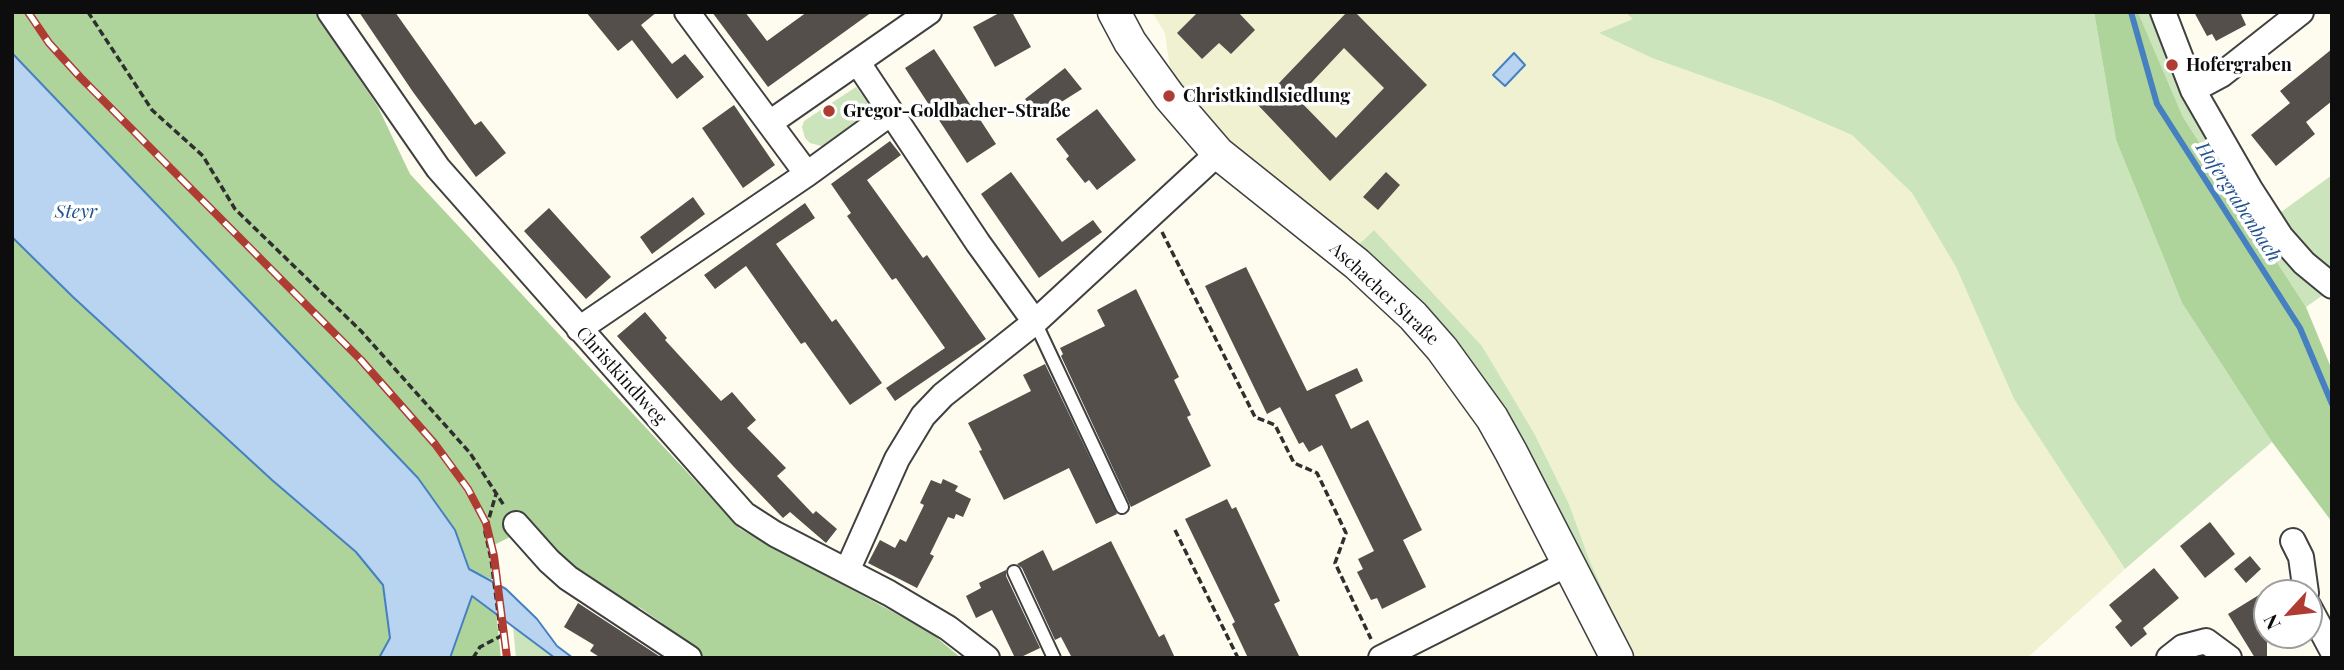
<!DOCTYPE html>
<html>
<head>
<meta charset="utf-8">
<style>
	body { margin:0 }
	#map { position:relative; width:2344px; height:670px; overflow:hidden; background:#fdfcee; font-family:"Playfair Display",serif }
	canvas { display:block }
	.frame { position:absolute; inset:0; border:14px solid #0d0d0d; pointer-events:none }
	.north { position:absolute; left:2253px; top:579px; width:70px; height:70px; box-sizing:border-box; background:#fff; border:2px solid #9e9e9e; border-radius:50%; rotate:243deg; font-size:19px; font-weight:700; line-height:28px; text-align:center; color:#0d0d0d }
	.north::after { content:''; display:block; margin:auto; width:24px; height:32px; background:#af3c33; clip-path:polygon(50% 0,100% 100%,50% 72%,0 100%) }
</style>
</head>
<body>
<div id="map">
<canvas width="2344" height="670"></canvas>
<div class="frame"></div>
<div class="north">N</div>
</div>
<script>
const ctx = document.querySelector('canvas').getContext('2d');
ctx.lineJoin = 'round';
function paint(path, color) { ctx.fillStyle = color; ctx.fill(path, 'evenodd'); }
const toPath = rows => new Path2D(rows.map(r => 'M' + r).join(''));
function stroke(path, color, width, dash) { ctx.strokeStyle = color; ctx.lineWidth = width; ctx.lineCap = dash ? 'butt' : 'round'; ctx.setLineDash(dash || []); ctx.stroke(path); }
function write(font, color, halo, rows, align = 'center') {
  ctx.font = font + ' "Playfair Display",serif'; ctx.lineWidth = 7; ctx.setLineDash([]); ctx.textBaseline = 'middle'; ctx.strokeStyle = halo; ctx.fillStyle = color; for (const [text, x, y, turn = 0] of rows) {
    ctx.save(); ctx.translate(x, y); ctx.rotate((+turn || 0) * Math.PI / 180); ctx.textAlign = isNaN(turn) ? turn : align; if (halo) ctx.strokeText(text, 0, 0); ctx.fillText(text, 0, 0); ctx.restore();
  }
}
paint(toPath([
	[1152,12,1625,12,1634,19,1600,33,1652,58,1773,101,1852,135,1912,193,1956,267,2014,399,2125,569,2027,658,1633,658,1589,559,1569,504,1534,433,1482,346,1374,230,1354,249,1245,162,1185,96,1170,69,1165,33]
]), '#f0f1d1');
paint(toPath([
	[1625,12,2094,12,2116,140,2182,303,2272,442,2125,569,2014,399,1956,267,1912,193,1852,135,1773,101,1652,58,1599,33,1633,19],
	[2138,12,2154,12,2294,269,2323,295,2306,307,2183,117],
	[856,87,868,103,866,117,825,147,810,143,805,138,802,127,804,121],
	[2332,175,2332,278,2277,215],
	[1374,230,1482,346,1534,433,1569,504,1589,559,1633,658,1628,658,1563,527,1354,249],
	[513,626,554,657,555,658,516,658]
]), '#cbe4bb');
paint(toPath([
	[12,12,315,12,378,107,410,174,740,529,930,632,961,658,704,658,689,650,660,627,662,623,639,607,632,614,583,579,530,527,488,548,493,580,469,569,455,530,418,478,12,53],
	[2094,12,2138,12,2183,117,2306,307,2332,370,2332,522,2272,442,2182,303,2116,140],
	[12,237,73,297,272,480,356,552,383,585,390,638,379,658,12,658],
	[472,596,496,612,501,658,450,658]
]), '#aed49c');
const water = toPath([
	[12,53,418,478,455,530,469,569,506,589,537,619,557,646,573,658,555,658,472,596,450,658,379,658,390,638,383,585,356,552,272,480,73,297,12,237,12,53],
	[1514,53,1525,65,1505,86,1493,75,1514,53]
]);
paint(water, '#b8d4f0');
stroke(water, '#4680c0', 2);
stroke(toPath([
	[2131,12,2157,104,2300,328,2332,404]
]), '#4680c0', 6);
paint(toPath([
	[359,12,395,12,475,125,481,121,506,153,476,177,413,92],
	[586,12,657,12,641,25,672,64,685,54,704,77,677,99,632,40,618,51],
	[712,12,745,12,767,41,807,12,872,12,768,87],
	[1001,12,1012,12,1031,47,995,67,973,27],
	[1198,12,1238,12,1255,30,1231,54,1219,43,1202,59,1177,33],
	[1347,12,1355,12,1427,85,1330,181,1258,105],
	[1344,48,1384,88,1336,138,1297,98],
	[2194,12,2240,12,2246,25,2216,41,2212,34,2207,36],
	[934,49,996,144,967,163,905,68],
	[2332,49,2332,101,2306,122,2315,134,2276,166,2251,135,2290,103,2280,91],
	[1065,68,1082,89,1039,116,1025,99],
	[734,105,775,165,743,188,702,128],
	[1097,109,1136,160,1097,190,1089,180,1085,183,1066,159,1069,156,1056,139],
	[890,141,901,155,867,180,923,258,927,255,986,339,895,401,886,388,945,348,896,278,892,280,847,216,851,213,831,184],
	[1011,172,1062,242,1093,220,1102,232,1039,278,981,194],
	[1386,172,1400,185,1378,210,1363,197],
	[693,197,705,214,652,254,640,237],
	[805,203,815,218,776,244,832,322,836,319,882,383,850,405,805,342,801,344,746,266,715,289,704,275],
	[549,208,611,277,586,299,524,231],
	[1246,267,1307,391,1357,368,1363,381,1335,395,1351,429,1368,420,1422,530,1403,540,1426,587,1382,609,1377,598,1371,600,1357,572,1363,569,1358,559,1374,551,1322,445,1309,452,1303,442,1299,444,1280,407,1267,414,1205,286],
	[1136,289,1179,377,1174,380,1191,415,1187,417,1211,466,1131,507,1061,356,1063,354,1060,348,1105,326,1097,310],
	[645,312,667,338,665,340,721,401,732,392,756,420,747,428,786,468,777,476,813,514,816,511,837,529,826,543,790,512,783,518,734,467,617,336],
	[1045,364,1117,514,1096,524,1069,468,1004,500,979,451,982,450,968,423,1031,391,1023,375],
	[943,479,958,486,955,491,971,499,963,517,956,514,954,519,948,517,930,554,934,556,917,588,868,563,880,540,895,548,900,539,906,542,924,505,920,503,931,480,941,484],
	[1227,499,1232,509,1236,507,1280,601,1274,604,1300,658,1248,658,1232,624,1235,622,1185,519],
	[2210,522,2235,554,2205,578,2180,546],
	[1111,541,1159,637,1164,634,1175,658,1072,658,1061,637,1055,640,1022,568,1017,564,1043,550,1053,571],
	[2250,556,2261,569,2246,583,2234,569],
	[2154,568,2179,598,2143,628,2147,634,2131,647,2115,627,2122,621,2109,605],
	[1006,570,1006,576,1040,648,1019,658,1015,658,992,610,976,618,966,596,981,588,979,583],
	[2267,590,2267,658,2255,658,2228,614],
	[578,603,662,658,601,658,590,651,594,645,564,627]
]), '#544f4a');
const service = toPath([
	[1035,322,1122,507],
	[1014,572,1054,658]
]);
const minor = toPath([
	[330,12,438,168,744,514,775,534,889,593,948,628,987,658],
	[687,12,807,174],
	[2163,12,2193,90,2250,189,2281,237,2304,263,2332,286],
	[858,63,978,243,1035,322],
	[2193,90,2221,75,2301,12],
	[771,122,929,12],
	[579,329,807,174,891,113],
	[516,524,549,561,568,578,689,658],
	[2293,541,2301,557,2306,593],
	[847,571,897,459,923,416,943,395,1035,322,1218,153],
	[2309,607,2332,650],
	[1381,658,1569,563],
	[2169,658,2183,647,2206,641,2229,658]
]);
const tertiary = toPath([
	[1114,12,1130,42,1169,96,1218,153,1357,264,1413,316,1442,349,1492,418,1511,452,1617,658]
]);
stroke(service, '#404040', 16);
stroke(minor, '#404040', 28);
stroke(tertiary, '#404040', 35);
stroke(toPath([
	[88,12,152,110,203,156,235,209,361,331,470,453,505,507],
	[1162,232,1255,417,1275,425,1294,463,1317,473,1346,533,1335,563,1371,639],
	[1175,530,1238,658],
	[473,658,480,647,501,636,491,559,485,532,496,494]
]), '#2f2f2f', 3.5, [7, 3.5]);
stroke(service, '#fff', 12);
stroke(minor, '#fff', 24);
stroke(tertiary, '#fff', 32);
const rail = toPath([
	[28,12,49,43,80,77,361,360,435,444,468,489,486,523,494,556,507,658]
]);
stroke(rail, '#af3c33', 8);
stroke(rail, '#fff', 5, [16]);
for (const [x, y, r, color] of [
	[2172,65,7,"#af3c33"],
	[1169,96,7,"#af3c33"],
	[829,111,7,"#af3c33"]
]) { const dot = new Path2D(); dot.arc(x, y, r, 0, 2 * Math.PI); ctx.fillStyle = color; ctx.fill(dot); stroke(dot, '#fff', 2.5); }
write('bold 18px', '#0d0d0d', '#fff', [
	["Hofergraben",2186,65],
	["Christkindlsiedlung",1183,96],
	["Gregor-Goldbacher-Straße",843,111]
], 'left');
write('18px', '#0d0d0d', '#fff', [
	["Aschacher Straße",1384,294,43],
	["Christkindlweg",621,376,48]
]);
write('italic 19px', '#235492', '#fff', [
	["Hofergrabenbach",2238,202,57],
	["Steyr",76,212]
]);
</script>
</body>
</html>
